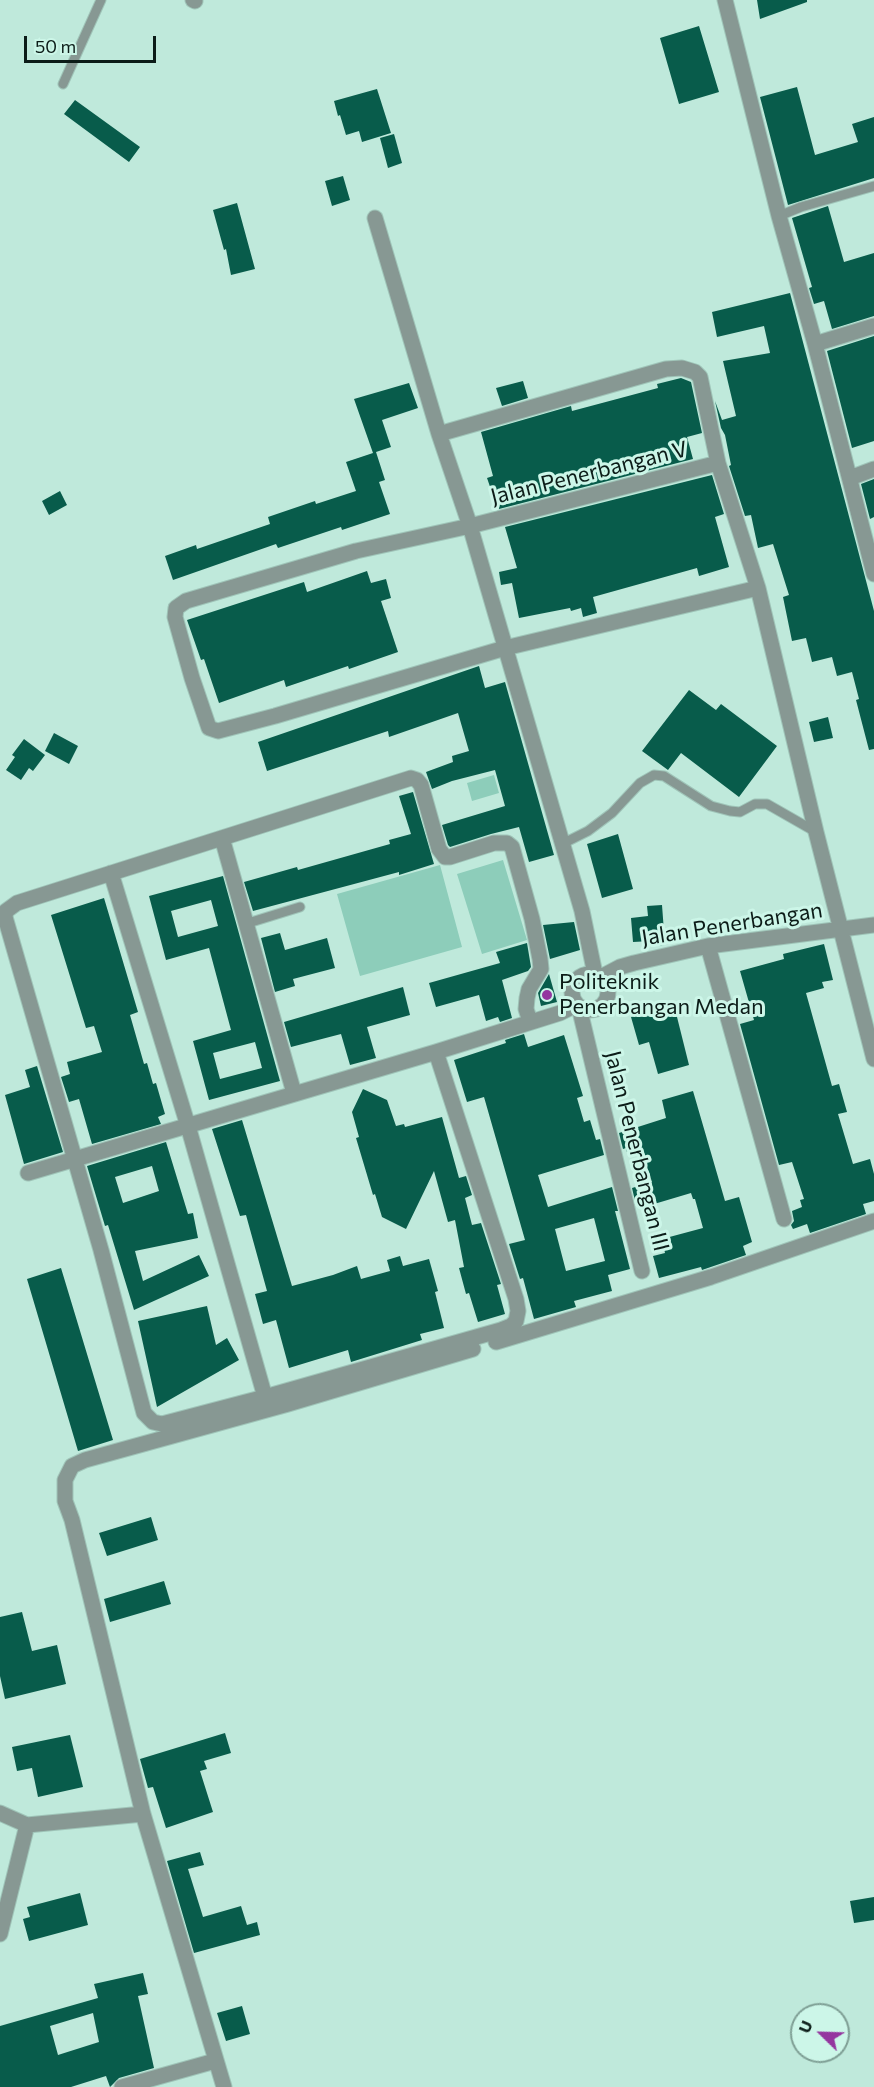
<!DOCTYPE html>
<html>
<head>
<meta charset="utf-8">
<style>
	body { margin:0 }
	#map { position:relative; width:874px; height:2087px; overflow:hidden; background:#bfe9db; font-family:Commissioner,sans-serif }
	canvas { display:block }
	.north { position:absolute; left:790px; top:2003px; width:60px; height:60px; box-sizing:border-box; background:#ccf6e8; border:2px solid #7f9f95; border-radius:50%; rotate:293deg; font-size:16px; font-weight:700; line-height:24px; text-align:center; color:#0c1c18 }
	.north::after { content:''; display:block; margin:auto; width:21px; height:27px; background:#94369f; clip-path:polygon(50% 0,100% 100%,50% 72%,0 100%) }
	.scale { position:absolute; left:24px; top:36px; width:132px; height:27px; box-sizing:border-box; border:3px solid #0c1c18; border-top:0; padding-left:8px; font-size:18px; line-height:21px; white-space:nowrap; color:#0c1c18; -webkit-text-stroke:4px #ccf6e8; paint-order:stroke }
</style>
</head>
<body>
<div id="map">
<canvas width="874" height="2087"></canvas>
<div class="north">U</div>
<div class="scale">50 m</div>
</div>
<script>
const ctx = document.querySelector('canvas').getContext('2d');
ctx.lineJoin = 'round';
function paint(path, color) { ctx.fillStyle = color; ctx.fill(path, 'evenodd'); }
const toPath = rows => new Path2D(rows.map(r => 'M' + r).join(''));
function stroke(path, color, width, dash) { ctx.strokeStyle = color; ctx.lineWidth = width; ctx.lineCap = dash ? 'butt' : 'round'; ctx.setLineDash(dash || []); ctx.stroke(path); }
function write(font, color, halo, rows, align = 'center') {
  ctx.font = font + ' Commissioner,sans-serif'; ctx.lineWidth = 6; ctx.setLineDash([]); ctx.textBaseline = 'middle'; ctx.strokeStyle = halo; ctx.fillStyle = color; for (const [text, x, y, turn = 0] of rows) {
    ctx.save(); ctx.translate(x, y); ctx.rotate((+turn || 0) * Math.PI / 180); ctx.textAlign = isNaN(turn) ? turn : align; if (halo) ctx.strokeText(text, 0, 0); ctx.fillText(text, 0, 0); ctx.restore();
  }
}
paint(toPath([
	[494,775,499,793,472,801,467,783],
	[503,860,527,940,482,954,457,874],
	[440,865,462,947,360,976,337,894]
]), '#8dcdba');
paint(toPath([
	[757,0,807,0,807,2,760,19],
	[699,26,719,92,679,104,660,38],
	[797,87,815,155,858,142,852,124,874,117,874,178,788,205,760,97],
	[377,89,391,133,362,142,359,131,346,135,340,115,338,116,334,101],
	[75,100,140,147,129,162,64,114],
	[394,134,402,163,388,168,380,138],
	[343,176,350,200,332,206,325,181],
	[237,203,255,269,231,275,226,249,224,250,213,210],
	[828,206,844,262,874,253,874,316,832,329,824,301,814,304,809,288,812,287,792,218],
	[790,293,874,611,874,749,869,750,856,700,859,699,852,672,837,676,832,657,812,662,806,638,792,641,783,597,789,595,773,544,758,548,751,515,745,516,729,466,731,465,725,435,721,428,715,401,722,420,736,416,723,361,770,353,764,326,717,337,712,312],
	[874,336,874,441,852,448,827,351],
	[681,378,691,382,702,433,687,437,693,459,499,509,497,503,496,504,487,478,493,476,481,432,571,406,572,411,617,399,658,388,657,384],
	[523,381,528,398,502,406,496,388],
	[409,383,418,408,382,420,391,447,376,452,385,480,379,482,390,514,342,530,341,527,278,548,276,544,173,580,165,556,196,545,197,549,270,524,268,517,315,501,316,504,356,491,346,462,373,453,354,399],
	[712,475,724,514,715,517,729,567,699,576,697,568,593,597,597,613,583,617,581,608,571,611,570,608,519,618,512,583,501,585,499,572,517,568,505,527],
	[874,479,874,517,870,519,861,484],
	[60,491,67,505,49,515,42,501],
	[367,571,371,583,386,579,391,598,381,601,398,652,349,669,348,666,286,687,284,680,219,703,204,659,201,660,187,620,304,582,307,592],
	[479,666,485,688,505,682,554,855,529,862,519,827,491,834,450,847,448,845,442,825,505,806,495,770,452,781,432,789,426,772,453,762,452,756,469,751,458,713,389,737,388,731,267,771,258,742],
	[689,690,716,710,721,704,777,746,739,797,681,753,668,770,642,751],
	[828,717,833,738,814,742,809,722],
	[54,733,78,746,69,764,45,751],
	[24,739,45,755,33,771,29,768,21,780,6,770,15,757,12,755],
	[413,792,434,864,399,875,399,872,253,911,244,882,297,867,298,870,390,844,389,840,411,834,399,796],
	[618,834,633,889,602,898,587,844],
	[223,876,280,1081,209,1100,193,1041,231,1030,209,948,166,960,149,896],
	[211,900,218,926,178,937,171,911],
	[255,1042,262,1068,220,1079,213,1053],
	[104,898,138,1012,130,1015,144,1064,147,1063,153,1084,156,1083,165,1114,158,1117,161,1124,92,1144,79,1099,69,1102,61,1077,70,1074,67,1062,102,1052,94,1026,86,1028,51,915],
	[662,905,665,945,651,946,651,941,633,942,631,918,648,916,647,906],
	[574,922,580,950,550,959,543,925],
	[280,933,285,950,327,938,335,968,293,979,295,986,275,992,261,938],
	[527,943,531,967,528,971,502,980,512,1018,500,1022,498,1017,486,1021,479,995,436,1007,429,983,500,963,496,952],
	[824,944,833,980,822,982,824,988,806,993,832,1086,839,1084,847,1112,838,1114,853,1164,870,1159,874,1174,874,1201,863,1204,866,1214,810,1233,807,1224,793,1229,791,1225,794,1221,792,1211,802,1207,800,1200,804,1199,792,1162,779,1165,740,1024,754,1020,740,971,784,959,783,954],
	[549,974,557,1002,541,1006,538,993],
	[403,987,410,1015,367,1027,376,1058,350,1065,341,1034,291,1047,284,1022],
	[674,1005,689,1065,658,1074,649,1042,639,1045,631,1017],
	[524,1034,528,1047,564,1035,583,1096,577,1098,584,1122,590,1120,596,1140,600,1139,604,1155,538,1175,548,1207,612,1187,618,1211,615,1211,630,1269,608,1275,612,1291,574,1301,576,1307,534,1319,523,1278,520,1279,509,1244,525,1240,484,1097,467,1102,454,1060,506,1043,505,1040],
	[594,1218,605,1261,566,1271,555,1229],
	[37,1066,63,1152,24,1164,5,1095,30,1087,25,1070],
	[363,1089,387,1100,396,1126,404,1124,405,1127,442,1117,459,1178,466,1176,472,1195,465,1198,472,1225,481,1223,501,1284,497,1285,505,1314,478,1322,469,1293,466,1294,459,1268,464,1267,455,1220,448,1222,434,1171,406,1229,382,1217,375,1194,373,1195,356,1138,359,1137,352,1112],
	[693,1091,725,1201,739,1197,752,1242,743,1246,746,1255,702,1270,701,1267,659,1278,653,1256,665,1253,662,1239,703,1228,695,1199,693,1199,691,1193,644,1207,643,1203,636,1205,632,1188,652,1182,641,1148,627,1152,626,1148,623,1149,619,1133,666,1118,662,1100],
	[242,1120,292,1286,333,1275,357,1266,361,1279,390,1271,387,1260,400,1256,403,1266,429,1259,438,1291,435,1292,444,1328,420,1334,422,1340,351,1362,348,1350,289,1368,276,1320,263,1324,255,1294,267,1291,246,1215,240,1216,212,1129],
	[166,1142,188,1214,193,1213,198,1238,135,1251,143,1281,199,1255,209,1276,134,1310,108,1225,105,1226,87,1166],
	[152,1166,159,1191,123,1203,115,1177],
	[61,1268,113,1440,78,1451,27,1279],
	[207,1306,216,1345,227,1338,239,1360,157,1407,138,1321],
	[151,1517,158,1540,107,1556,99,1533],
	[164,1581,171,1604,110,1622,104,1599],
	[22,1612,32,1651,57,1645,66,1684,5,1699,0,1676,0,1617],
	[225,1733,231,1753,204,1761,207,1769,200,1771,213,1812,166,1828,153,1787,148,1788,140,1759],
	[70,1735,83,1787,38,1797,32,1768,17,1771,12,1747],
	[200,1852,204,1865,188,1869,203,1917,241,1906,247,1925,257,1922,260,1935,194,1953,167,1861],
	[80,1893,88,1925,29,1941,23,1919,30,1917,27,1907],
	[874,1897,874,1920,854,1923,850,1901],
	[143,1973,148,1994,138,1996,154,2068,119,2078,110,2087,106,2076,71,2087,0,2087,0,2026,98,1998,94,1984],
	[93,2013,99,2042,58,2055,50,2026],
	[242,2006,250,2034,226,2041,217,2013]
]), '#085c4b');
const service = toPath([
	[63,84,101,0],
	[779,216,801,207,874,186],
	[562,844,588,831,612,813,640,783,654,775,664,776,711,806,730,811,740,812,755,804,767,804,816,832],
	[245,924,300,907]
]);
const minor = toPath([
	[193,0,195,1],
	[725,0,779,216,815,344,874,574],
	[375,218,439,434,470,526,582,911,595,974],
	[815,344,874,326],
	[439,434,666,369,682,368,695,372,700,377,718,463,758,588,816,832,874,1059],
	[718,463,470,526,356,551,186,601,176,608,175,617,192,678,209,728,218,731,275,716,505,648,758,588],
	[850,478,874,469],
	[222,838,294,1093],
	[111,873,188,1126,265,1397],
	[708,946,784,1219],
	'572 992a18 18 0 1 1 36 0a18 18 0 1 1-36 0Z',
	[601,977,620,967,634,963,708,946,874,925],
	[579,1007,642,1271],
	[436,1052,516,1299,518,1311,516,1321,511,1326,501,1330,265,1397,162,1424,153,1422,144,1413,101,1250,5,917,6,911,17,903,411,778,417,780,421,785,439,849,445,857,450,857,494,843,507,843,512,847,532,919,540,959,541,969,529,989,527,998,526,1009,530,1021],
	[28,1173,436,1052,560,1013,576,1005],
	[496,1342,711,1277,874,1221],
	[0,1813,27,1825,143,1814],
	[0,1934,27,1825],
	[122,2087,215,2061],
	[224,2087,143,1814,72,1520,65,1501,65,1480,72,1466,85,1460,288,1404,473,1349]
]);
stroke(service, '#9fc4b8', 11);
stroke(minor, '#9fc4b8', 17);
stroke(service, '#879893', 9);
stroke(minor, '#879893', 15);
for (const [x, y, r, color] of [
	[547,995,6,"#94369f"]
]) { const dot = new Path2D(); dot.arc(x, y, r, 0, 2 * Math.PI); ctx.fillStyle = color; ctx.fill(dot); stroke(dot, '#ccf6e8', 2); }
write('22px', '#0c1c18', '#ccf6e8', [
	["Jalan Penerbangan V",589,473,-14],
	["Jalan Penerbangan",732,924,-9],
	["Jalan Penerbangan III",637,1151,76]
]);
write('22px', '#0c1c18', '#ccf6e8', [
	["Politeknik",559,982],
	["Penerbangan Medan",559,1007]
], 'left');
</script>
</body>
</html>
